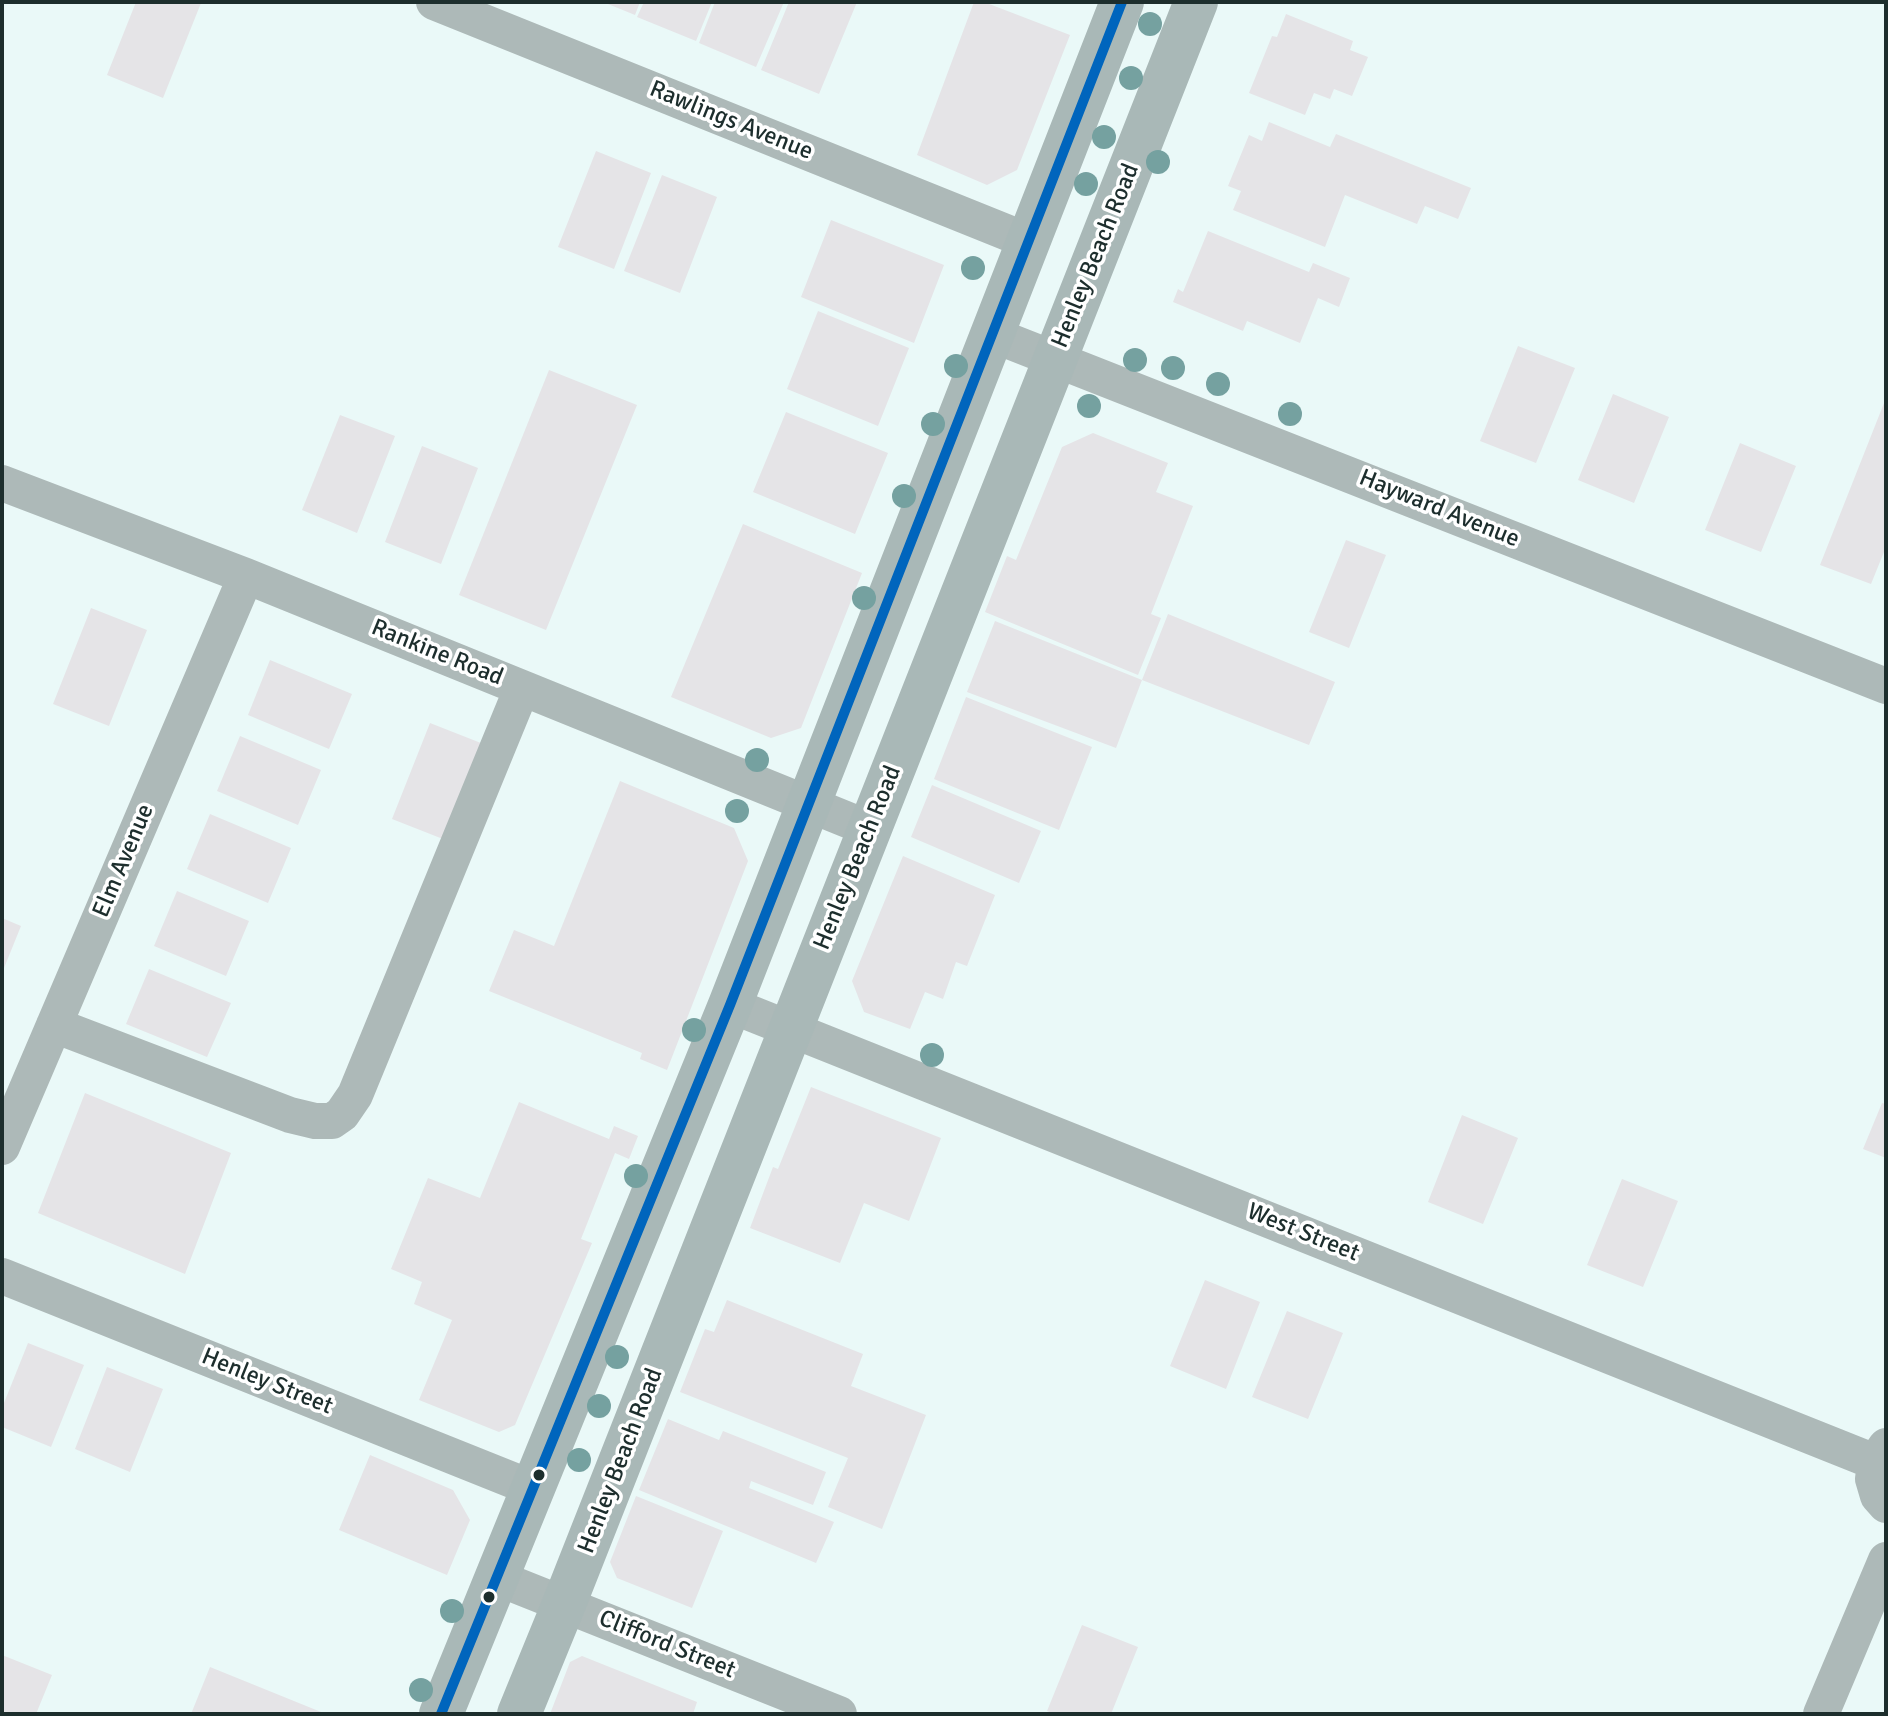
<!DOCTYPE html>
<html>
<head>
<meta charset="utf-8">
<style>
	body { margin:0 }
	#map { position:relative; width:1888px; height:1716px; overflow:hidden; background:#eaf9f8; font-family:Signika,sans-serif }
	canvas { display:block }
	.frame { position:absolute; inset:0; border:4px solid #1d2e2d; pointer-events:none }
</style>
</head>
<body>
<div id="map">
<canvas width="1888" height="1716"></canvas>
<div class="frame"></div>
</div>
<script>
const ctx = document.querySelector('canvas').getContext('2d');
ctx.lineJoin = 'round';
function paint(path, color) { ctx.fillStyle = color; ctx.fill(path, 'evenodd'); }
const toPath = rows => new Path2D(rows.map(r => 'M' + r).join(''));
function stroke(path, color, width, dash) { ctx.strokeStyle = color; ctx.lineWidth = width; ctx.lineCap = dash ? 'butt' : 'round'; ctx.setLineDash(dash || []); ctx.stroke(path); }
function write(font, color, halo, rows, align = 'center') {
  ctx.font = font + ' Signika,sans-serif'; ctx.lineWidth = 7; ctx.setLineDash([]); ctx.textBaseline = 'middle'; ctx.strokeStyle = halo; ctx.fillStyle = color; for (const [text, x, y, turn = 0] of rows) {
    ctx.save(); ctx.translate(x, y); ctx.rotate((+turn || 0) * Math.PI / 180); ctx.textAlign = isNaN(turn) ? turn : align; if (halo) ctx.strokeText(text, 0, 0); ctx.fillText(text, 0, 0); ctx.restore();
  }
}
paint(toPath([
	[136,2,201,3,163,98,107,75],
	[603,2,640,2,635,15],
	[644,2,712,2,696,41,637,17],
	[715,2,784,2,756,67,699,43],
	[789,2,857,2,819,94,761,70],
	[974,2,984,2,1070,35,1017,170,987,185,917,155],
	[1286,14,1353,41,1350,50,1368,57,1352,96,1334,89,1330,99,1314,93,1305,115,1249,93,1272,36,1277,37],
	[1269,122,1330,147,1336,134,1471,188,1458,219,1425,206,1417,224,1345,195,1325,247,1233,210,1241,191,1228,186,1249,135,1262,141],
	[596,151,651,173,614,269,558,247],
	[662,175,717,197,680,293,624,271],
	[831,220,944,265,914,343,801,297],
	[1208,231,1309,272,1313,263,1350,278,1339,307,1318,298,1300,343,1247,321,1243,331,1173,302,1178,289,1183,292],
	[818,311,909,348,878,426,787,389],
	[1518,346,1575,368,1536,463,1480,441],
	[549,370,637,405,546,630,459,595],
	[1613,394,1669,417,1634,503,1578,480],
	[1886,398,1886,547,1871,584,1820,565],
	[786,412,888,453,855,534,753,492],
	[340,415,395,436,357,533,302,510],
	[1093,433,1168,463,1156,492,1193,506,1151,614,1161,618,1138,675,985,612,1007,556,1016,560,1062,447],
	[1740,443,1796,466,1761,552,1705,530],
	[422,446,478,468,441,564,385,542],
	[743,524,862,573,801,728,771,738,671,697],
	[1346,540,1386,555,1349,648,1309,632],
	[91,608,147,630,109,726,53,704],
	[1168,614,1335,682,1309,745,1142,680],
	[995,621,1142,680,1116,748,967,692],
	[270,660,352,694,329,749,248,715],
	[966,697,1092,747,1059,830,934,779],
	[430,723,486,745,448,841,392,819],
	[240,736,321,770,298,825,217,791],
	[620,781,734,828,748,861,667,1070,640,1059,642,1053,489,991,514,930,554,946],
	[932,785,1041,831,1019,883,911,837],
	[210,814,291,848,268,903,187,869],
	[903,856,995,895,967,966,956,962,943,999,925,992,910,1029,864,1012,852,981],
	[177,891,249,921,226,976,154,946],
	[2,918,21,926,2,973],
	[149,969,231,1003,207,1057,126,1024],
	[811,1087,941,1138,909,1221,864,1203,840,1263,750,1228,773,1167,778,1169],
	[85,1093,231,1153,185,1274,38,1213],
	[519,1102,609,1139,614,1126,638,1136,629,1159,615,1153,581,1239,592,1243,515,1425,499,1432,419,1400,452,1320,414,1304,422,1282,391,1269,428,1178,480,1198],
	[1882,1103,1886,1104,1886,1158,1863,1149],
	[1462,1115,1518,1138,1483,1224,1428,1202],
	[1622,1179,1678,1201,1643,1287,1587,1265],
	[1205,1280,1260,1302,1226,1389,1170,1366],
	[727,1300,863,1354,851,1386,926,1415,882,1529,828,1507,848,1458,680,1392,705,1329,714,1332],
	[1287,1311,1343,1333,1308,1419,1252,1397],
	[28,1343,84,1365,51,1447,2,1427,2,1408],
	[107,1367,163,1389,130,1472,75,1449],
	[668,1419,719,1440,723,1431,826,1472,813,1505,751,1481,749,1488,834,1522,816,1563,639,1490],
	[370,1455,453,1490,470,1520,447,1575,339,1530],
	[636,1496,723,1531,692,1608,617,1578,610,1562],
	[1082,1625,1138,1647,1111,1714,1054,1714,1047,1711],
	[2,1655,52,1675,36,1714,2,1714],
	[582,1656,697,1702,693,1714,550,1714,570,1662],
	[210,1667,326,1714,191,1714]
]), '#e5e4e7');
stroke(toPath([
	[434,2,1028,241],
	[991,334,1886,686],
	[2,483,246,576,870,829],
	[730,1005,1875,1462],
	[54,1025,290,1115,315,1121,332,1121,342,1114,355,1095,522,688],
	[2,1147,246,576],
	[2,1276,532,1488],
	[1886,1446,1875,1462,1873,1479,1878,1496,1886,1505],
	[495,1577,839,1714],
	[1821,1714,1886,1560]
]), '#adb9b8', 36);
stroke(toPath([
	[441,1714,730,1005,1122,2],
	[519,1714,564,1604,1196,2]
]), '#a9b8b7', 44);
stroke(toPath([
	[441,1714,730,1005,1122,2]
]), '#0065bd', 10);
ctx.fillStyle = '#75a1a0';
for (const [x, y] of [
	[1150,24],
	[1131,78],
	[1104,137],
	[1158,162],
	[1086,184],
	[973,268],
	[1135,360],
	[956,366],
	[1173,368],
	[1218,384],
	[1089,406],
	[1290,414],
	[933,424],
	[904,496],
	[864,598],
	[757,760],
	[737,811],
	[694,1030],
	[932,1055],
	[636,1176],
	[617,1357],
	[599,1406],
	[579,1460],
	[452,1611],
	[421,1690]
]) { ctx.beginPath(); ctx.arc(x, y, 12, 0, 2 * Math.PI); ctx.fill(); }
for (const [x, y, r, color] of [
	[539,1475,7,"#1d2e2d"],
	[489,1597,7,"#1d2e2d"]
]) { const dot = new Path2D(); dot.arc(x, y, r, 0, 2 * Math.PI); ctx.fillStyle = color; ctx.fill(dot); stroke(dot, '#fff', 3); }
write('24px', '#1d2e2d', '#fff', [
	["Rawlings Avenue",731,121,22],
	["Henley Beach Road",1096,256,-68],
	["Hayward Avenue",1439,509,22],
	["Rankine Road",437,653,22],
	["Henley Beach Road",858,858,-68],
	["Elm Avenue",124,861,-67],
	["West Street",1303,1233,22],
	["Henley Street",267,1382,22],
	["Henley Beach Road",621,1461,-69],
	["Clifford Street",667,1645,22]
]);
</script>
</body>
</html>
